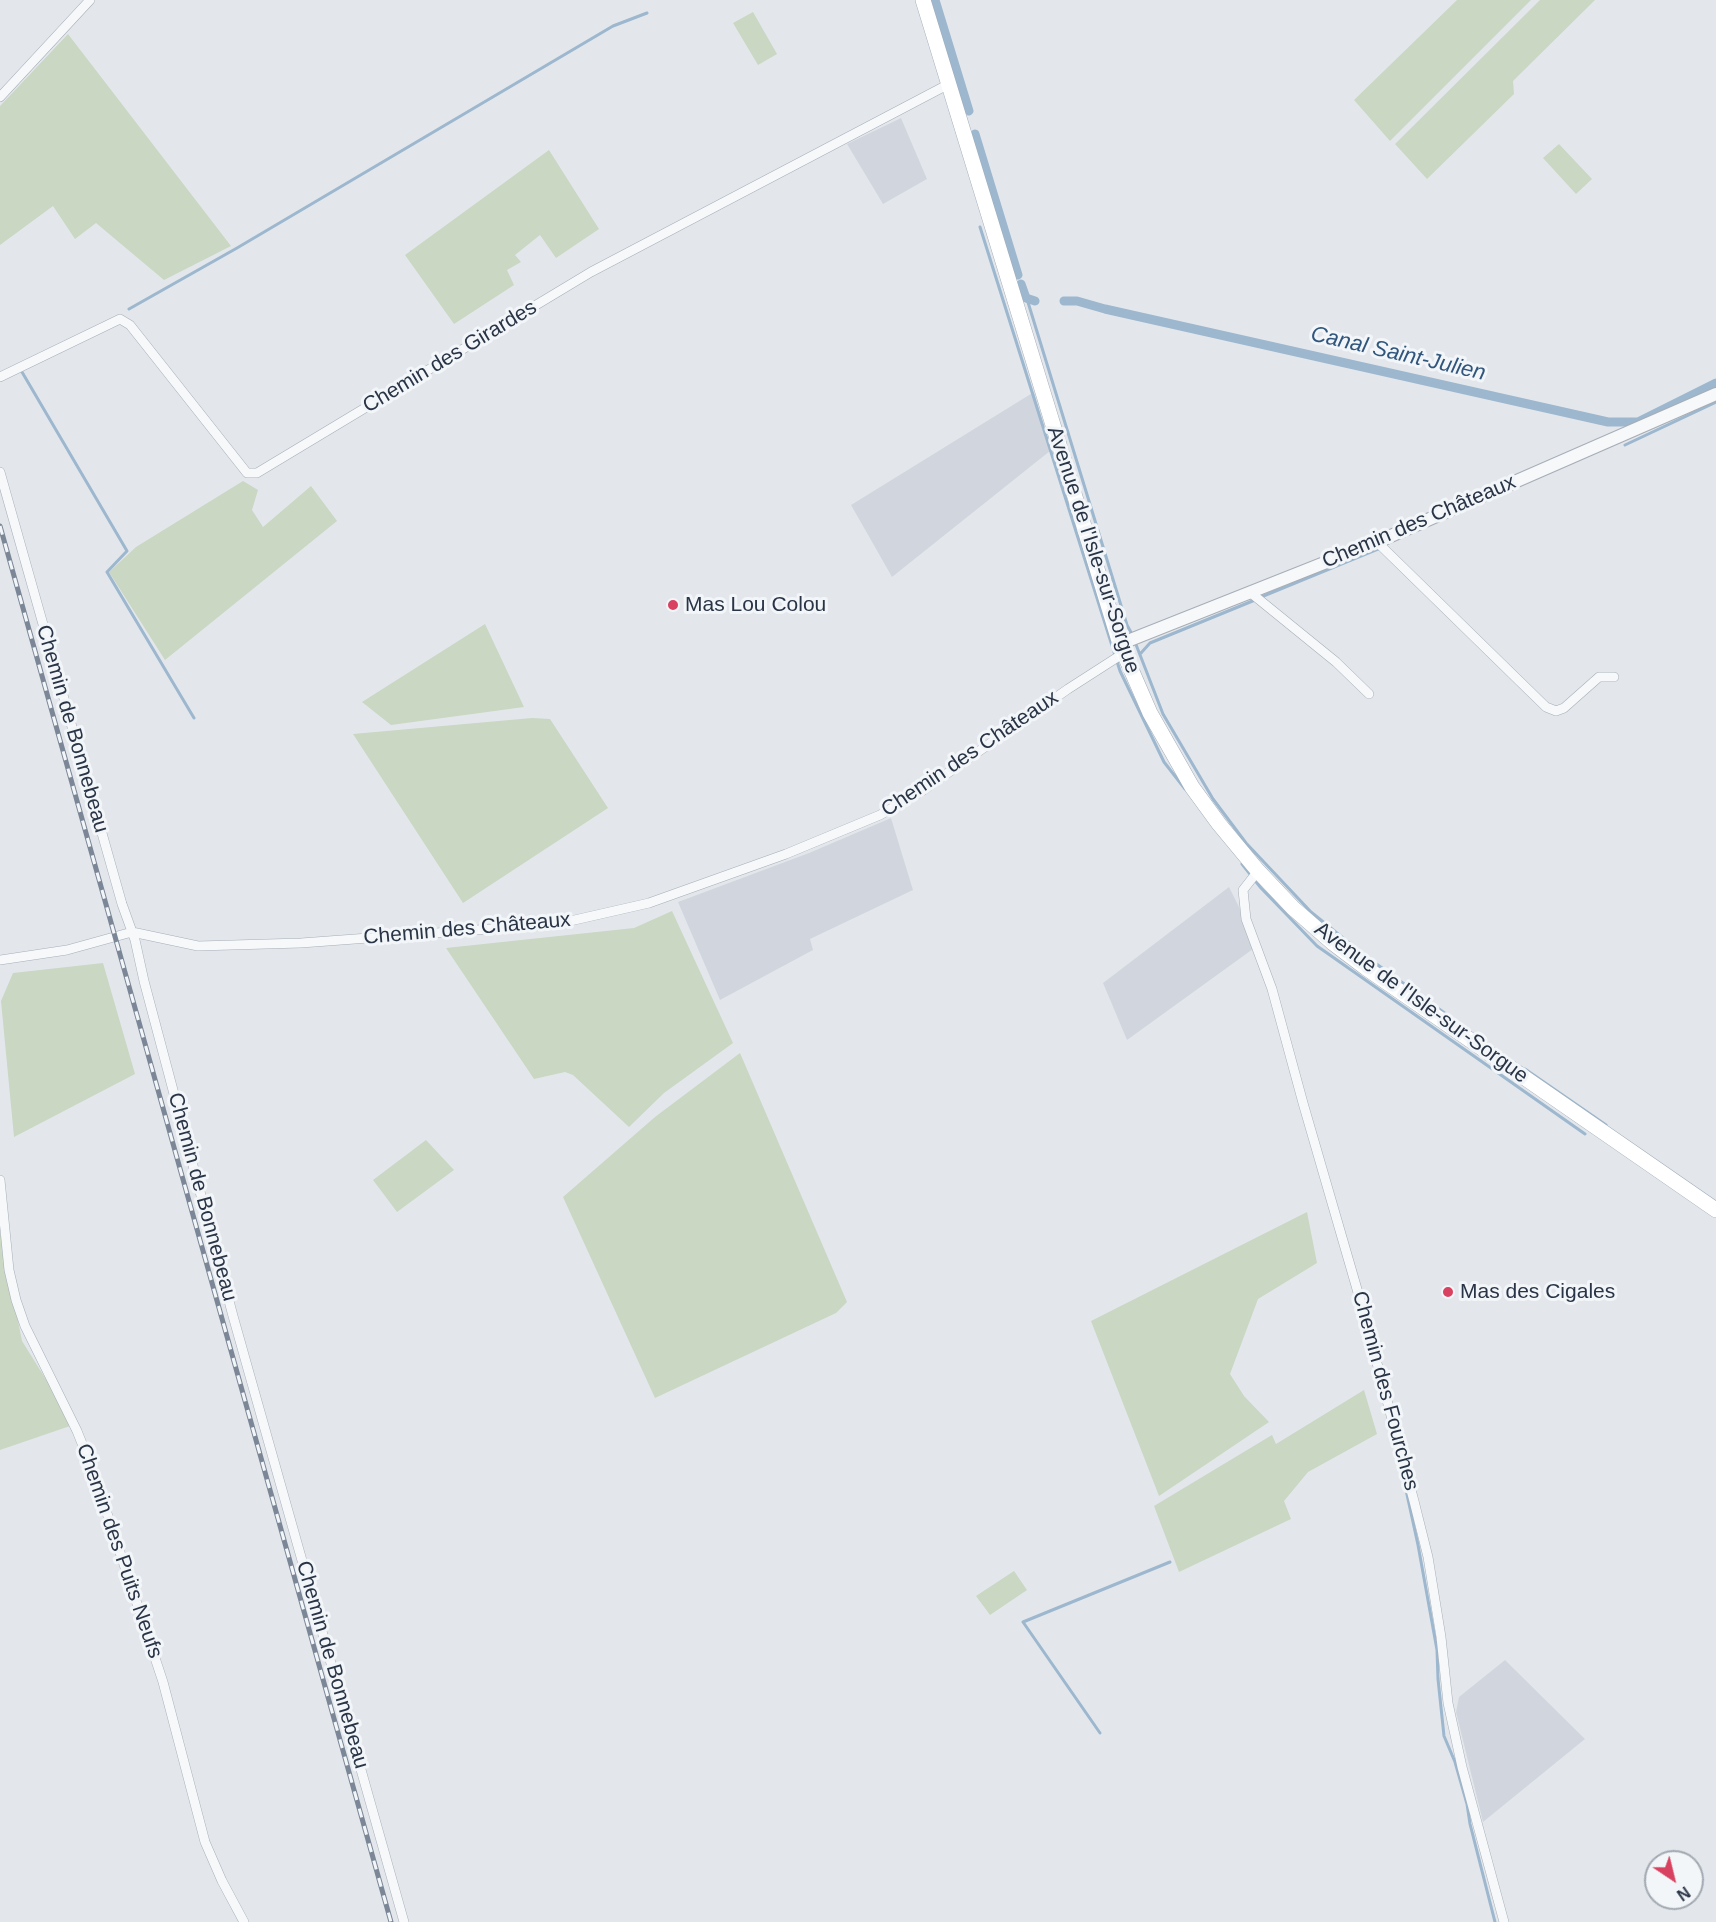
<!DOCTYPE html>
<html>
<head>
<meta charset="utf-8">
<style>
	body { margin:0 }
	#map { position:relative; width:1716px; height:1922px; overflow:hidden; background:#e3e7ec; font-family:Arial,sans-serif }
	canvas { display:block }
	.north { position:absolute; left:1644px; top:1850px; width:60px; height:60px; box-sizing:border-box; background:#f3f6f9; border:2px solid #a2a9b1; border-radius:50%; rotate:145deg; font-size:16px; font-weight:700; line-height:24px; text-align:center; color:#293546 }
	.north::after { content:''; display:block; margin:auto; width:21px; height:27px; background:#d8415f; clip-path:polygon(50% 0,100% 100%,50% 72%,0 100%) }
</style>
</head>
<body>
<div id="map">
<canvas width="1716" height="1922"></canvas>
<div class="north">N</div>
</div>
<script>
const ctx = document.querySelector('canvas').getContext('2d');
ctx.lineJoin = 'round';
function paint(path, color) { ctx.fillStyle = color; ctx.fill(path, 'evenodd'); }
const toPath = rows => new Path2D(rows.map(r => 'M' + r).join(''));
function stroke(path, color, width, dash) { ctx.strokeStyle = color; ctx.lineWidth = width; ctx.lineCap = dash ? 'butt' : 'round'; ctx.setLineDash(dash || []); ctx.stroke(path); }
function write(font, color, halo, rows, align = 'center') {
  ctx.font = font + ' Arial,sans-serif'; ctx.lineWidth = 6; ctx.setLineDash([]); ctx.textBaseline = 'middle'; ctx.strokeStyle = halo; ctx.fillStyle = color; for (const [text, x, y, turn = 0] of rows) {
    ctx.save(); ctx.translate(x, y); ctx.rotate((+turn || 0) * Math.PI / 180); ctx.textAlign = isNaN(turn) ? turn : align; if (halo) ctx.strokeText(text, 0, 0); ctx.fillText(text, 0, 0); ctx.restore();
  }
}
paint(toPath([
	[901,118,927,179,883,204,847,144],
	[1034,392,1050,451,892,577,851,505],
	[891,818,913,890,810,939,813,950,720,1000,678,902,809,853],
	[1229,887,1240,909,1253,949,1127,1040,1103,983],
	[1505,1660,1585,1739,1483,1822,1456,1712,1459,1697]
]), '#d1d6de');
paint(toPath([
	[1457,0,1531,0,1390,141,1354,100],
	[1540,0,1595,0,1513,81,1514,94,1427,179,1395,144],
	[753,12,777,54,758,65,733,23],
	[68,34,231,246,164,280,96,223,75,239,53,206,0,245,0,106],
	[1559,144,1592,179,1576,194,1543,158],
	[549,150,599,229,556,258,540,235,515,255,521,262,507,270,514,285,454,324,405,255],
	[243,481,258,490,252,510,263,527,311,486,337,521,165,660,109,572,136,547],
	[485,624,524,707,391,725,362,702],
	[532,718,550,719,608,808,463,903,353,734],
	[672,911,733,1043,664,1093,629,1127,573,1075,565,1072,534,1079,446,948,634,928],
	[103,963,135,1074,14,1137,1,1001,13,973],
	[740,1053,847,1302,836,1313,655,1398,563,1197,655,1117],
	[426,1140,454,1170,397,1212,373,1180],
	[1307,1212,1317,1263,1258,1299,1230,1374,1244,1396,1269,1422,1159,1496,1091,1321],
	[0,1232,22,1341,57,1397,70,1426,0,1450],
	[1364,1390,1377,1434,1308,1472,1284,1501,1291,1519,1179,1572,1154,1506,1272,1435,1276,1444],
	[1014,1571,1027,1590,990,1615,976,1596]
]), '#c9d7c3');
stroke(toPath([
	[980,227,1120,671,1164,762,1185,789],
	[1027,299,1127,625,1133,636],
	[129,309,237,248,613,26,647,13],
	[22,372,127,551,107,572,194,718],
	[1625,445,1716,402],
	[1261,597,1378,549],
	[1135,642,1163,714,1213,799,1246,843,1311,912,1364,955,1446,1014],
	[1141,653,1150,643,1255,600],
	[1242,864,1261,888,1317,946,1585,1134],
	[1525,1069,1606,1125],
	[1406,1490,1418,1545,1437,1650,1438,1679,1444,1736,1455,1762,1467,1804,1470,1824,1495,1922],
	[1100,1733,1023,1622,1170,1562]
]), '#9cb7ce', 3);
stroke(toPath([
	[935,0,969,111],
	[975,134,1018,275],
	[1021,284,1026,298,1035,301],
	[1064,301,1077,301,1105,309,1608,422,1638,422,1716,383]
]), '#9cb7ce', 9);
const minor = toPath([
	[0,97,90,0],
	[0,377,120,319,130,325,247,473,257,473,591,272,949,84],
	[0,472,122,904,135,940,144,981,233,1316,404,1922],
	[1377,542,1546,707,1556,711,1564,708,1599,677,1614,677],
	[1251,593,1336,662,1369,694],
	[1258,871,1243,890,1246,919,1272,989,1303,1103,1359,1296,1414,1501,1428,1557,1441,1637,1448,1703,1462,1767,1504,1922],
	[0,960,67,950,132,932,198,946,301,943,557,924,649,903,786,854,880,815,922,791,1068,689,1124,653],
	[0,1180,9,1270,16,1300,25,1326,77,1431,93,1471,163,1682,205,1842,222,1881,244,1922]
]);
const tertiary = toPath([
	[1120,644,1377,542,1716,394]
]);
const primary = toPath([
	[923,0,1120,644,1150,713,1192,787,1219,824,1258,871,1293,908,1333,943,1366,968,1716,1210]
]);
stroke(minor, '#a7aeb7', 10);
stroke(tertiary, '#a7aeb7', 14);
stroke(primary, '#a1acb9', 16);
stroke(minor, '#f6f8fa', 9);
stroke(tertiary, '#f6f8fa', 12);
stroke(primary, '#fff', 15);
const rail = toPath([
	[0,526,391,1922]
]);
stroke(rail, '#7b8797', 5);
stroke(rail, '#f3f6f9', 3, [9]);
for (const [x, y, r, color] of [
	[673,605,6,"#d8415f"],
	[1448,1292,6,"#d8415f"]
]) { const dot = new Path2D(); dot.arc(x, y, r, 0, 2 * Math.PI); ctx.fillStyle = color; ctx.fill(dot); stroke(dot, '#f3f6f9', 2); }
write('21px', '#293546', '#f3f6f9', [
	["Chemin des Girardes",450,357,-31],
	["Chemin des Châteaux",1419,522,-23],
	["Avenue de l'Isle-sur-Sorgue",1093,550,72],
	["Chemin de Bonnebeau",72,729,74],
	["Chemin des Châteaux",970,754,-34],
	["Chemin des Châteaux",467,929,-5],
	["Avenue de l'Isle-sur-Sorgue",1421,1003,36],
	["Chemin de Bonnebeau",202,1197,75],
	["Chemin des Fourches",1385,1391,75],
	["Chemin des Puits Neufs",119,1551,71],
	["Chemin de Bonnebeau",332,1665,74]
]);
write('21px', '#293546', '#f3f6f9', [
	["Mas Lou Colou",685,605],
	["Mas des Cigales",1460,1292]
], 'left');
write('italic 22px', '#30567d', '#f3f6f9', [
	["Canal Saint-Julien",1398,354,13]
]);
</script>
</body>
</html>
